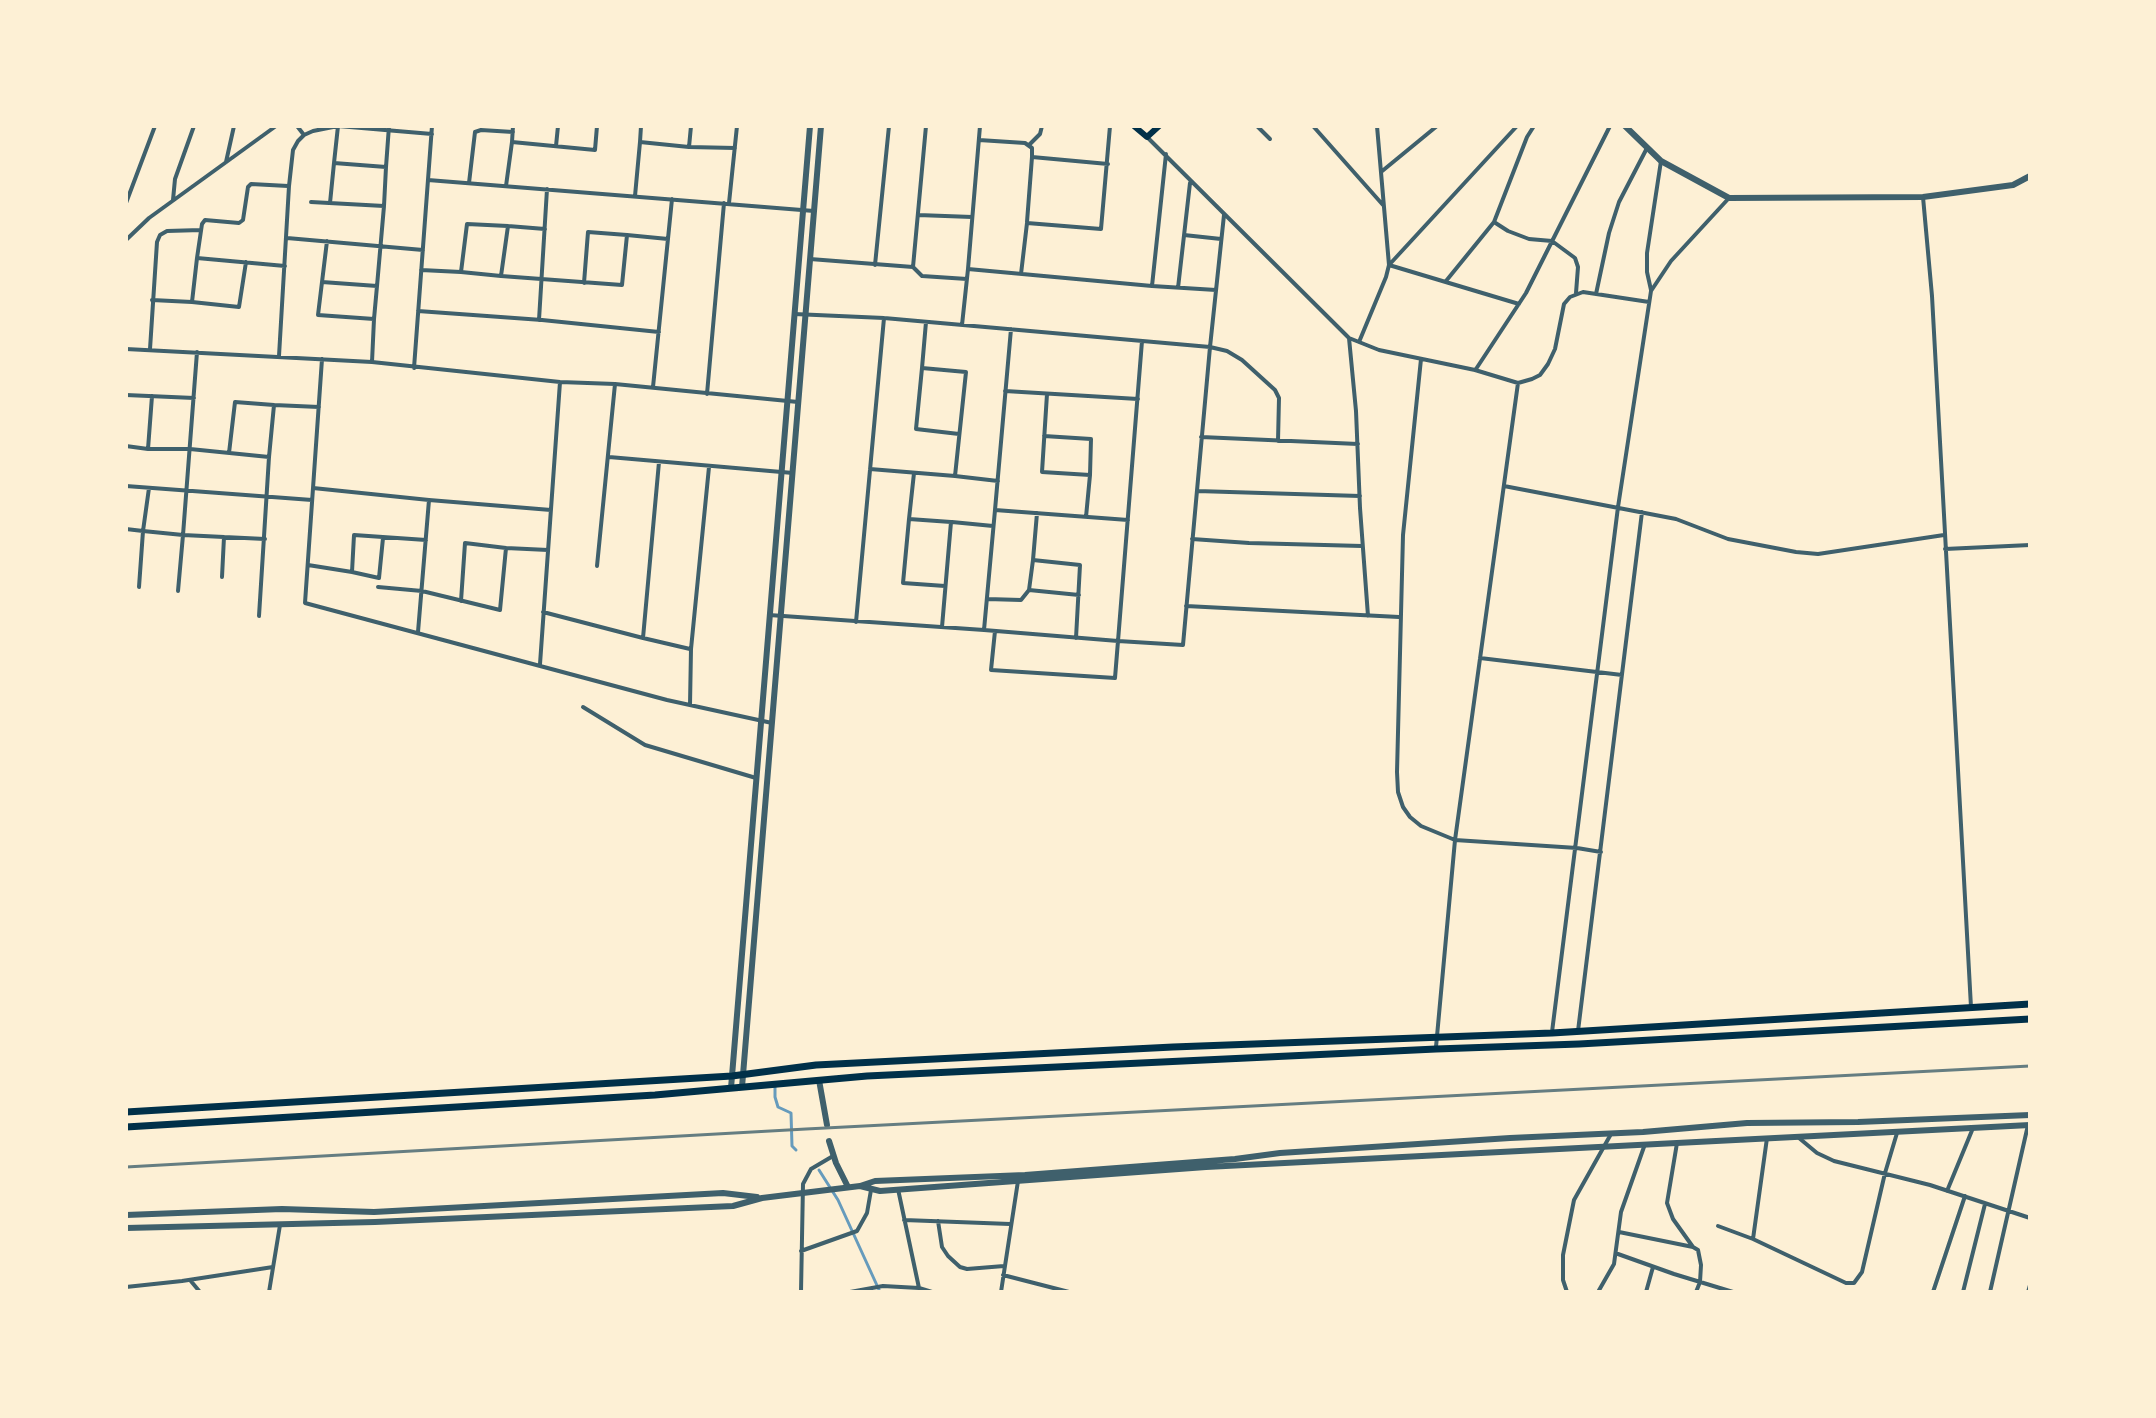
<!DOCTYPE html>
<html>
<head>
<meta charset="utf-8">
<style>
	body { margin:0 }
	#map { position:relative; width:2156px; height:1418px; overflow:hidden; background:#fdf0d5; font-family:Poppins,sans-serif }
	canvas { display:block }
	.frame { position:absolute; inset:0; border:128px solid #fdf0d5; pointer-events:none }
</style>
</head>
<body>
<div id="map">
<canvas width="2156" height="1418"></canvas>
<div class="frame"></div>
</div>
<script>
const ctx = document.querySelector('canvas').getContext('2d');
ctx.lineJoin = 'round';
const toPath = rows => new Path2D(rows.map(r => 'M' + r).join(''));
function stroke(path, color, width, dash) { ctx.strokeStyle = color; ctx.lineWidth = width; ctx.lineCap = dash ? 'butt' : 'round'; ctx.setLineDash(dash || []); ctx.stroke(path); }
stroke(toPath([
	[775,1084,775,1097,778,1107,791,1113,792,1146,796,1150],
	[819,1170,838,1200,880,1292]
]), '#669bbc', 3);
stroke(toPath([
	[297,126,304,135],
	[513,126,512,142,595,150,597,126],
	[1257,126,1270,139],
	[1313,126,1383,205],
	[1517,126,1389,265,1519,304],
	[1147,137,1349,338,1379,350,1475,370,1518,383,1532,379,1540,375,1548,364,1555,349,1564,304,1570,297,1583,292,1649,302],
	[979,140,1025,143,1032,148,1032,157],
	[640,142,641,126],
	[1029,145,1040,134,1042,126],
	[556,146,558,126],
	[689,147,691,126],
	[226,162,234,126],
	[386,167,389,126],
	[1381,172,1437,126],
	[428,180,814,211],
	[469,183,475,132,481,130,513,132],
	[506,186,512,142],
	[635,196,640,142,689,147,735,148],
	[1923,197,1932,296,1971,1007],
	[173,200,175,179,194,126],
	[311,202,384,206,386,167,334,163,338,126,432,134],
	[126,203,155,126],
	[330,203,334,163],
	[729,203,737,126],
	[918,215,972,217],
	[1027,222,1032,157,1108,164],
	[1494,222,1508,231,1529,239,1552,241,1575,258,1578,267,1576,293],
	[508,226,501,276,461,272,467,224,508,226,545,229],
	[1184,235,1221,239],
	[287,238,423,250],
	[126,240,149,218,276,126],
	[327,241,318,315,374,319,372,362],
	[197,258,202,224,205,220,239,223,243,220,248,187,251,184,288,186],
	[810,259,913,267,926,126],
	[246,262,239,307,192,302,197,258,285,266],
	[875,265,889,126],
	[913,267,922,276,967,279],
	[968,269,980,126],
	[421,270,461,272],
	[1021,274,1027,223,1101,229,1110,126],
	[501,276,622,285,627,235,668,239],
	[1446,281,1494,222,1527,137,1534,126],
	[322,282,377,286,374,319],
	[584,283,588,232,627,235],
	[377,286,384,206],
	[1152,286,1216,290],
	[1178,288,1190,183],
	[1651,290,1647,272,1647,253,1661,161],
	[1596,294,1609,233,1619,202,1647,148],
	[152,300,192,302],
	[418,311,542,320,659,332],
	[794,314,884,318,1210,347,1224,215],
	[539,320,547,189],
	[962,325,968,269,1152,286,1166,154],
	[1349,338,1356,411,1360,508,1368,616],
	[1142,341,1118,641,1183,645,1210,347,1227,351,1242,360,1275,390,1279,398,1278,441],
	[1359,342,1386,277,1389,265,1377,126],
	[126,349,372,362,560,382,615,384,798,402],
	[150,349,157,242,160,235,167,231,201,230],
	[279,356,289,186,293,150,298,141,304,135,313,131,338,126],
	[322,359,305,603,667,700,772,723],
	[1421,359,1403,535,1397,772,1398,792,1403,807,1410,817,1421,826,1455,840,1577,848,1601,852],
	[414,368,432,126],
	[922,368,916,429,959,434],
	[1476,369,1526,293,1610,126],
	[653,387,672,199],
	[1005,391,1138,399],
	[707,394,724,203],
	[1047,394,1042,472,1090,475,1086,517],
	[126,395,194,398],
	[1044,436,1091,439,1090,475],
	[1201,437,1358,444],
	[126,446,148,449,152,396],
	[148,449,190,449,269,457,274,405,319,407],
	[229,453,235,402,274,405],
	[609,457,793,473],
	[659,462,643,638,690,649],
	[870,469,955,476,966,372,922,368,926,322],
	[914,473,909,519,951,522,942,627],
	[955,476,998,481],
	[126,486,312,500],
	[1504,486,1676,519,1728,539,1796,552,1818,554,1944,535],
	[313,488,429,500,551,510],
	[1197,491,1360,496],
	[995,510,1011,329],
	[1037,513,1033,560,1080,565,1076,638],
	[909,519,903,583,945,586],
	[952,522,993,526],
	[126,529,143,531,149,488],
	[1192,539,1249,543,1362,546],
	[1945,549,2030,545],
	[1033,560,1029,590,1079,595],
	[308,565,352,572,354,535,426,540],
	[597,566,615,384],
	[352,572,379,578,383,538],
	[222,577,224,537],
	[139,587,143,531,183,535,197,352],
	[378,587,422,591,500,610,506,548,548,550],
	[178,591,183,535,265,539],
	[987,599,1021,600,1029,590],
	[461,601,465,543,506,548],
	[1186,606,1399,617],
	[543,612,643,638],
	[769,615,984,630],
	[259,616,269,457],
	[856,622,884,318],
	[995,631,991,670,1115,678,1118,641,984,630,995,510,1128,520],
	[418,632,429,500],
	[1480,658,1622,675],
	[540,664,560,382],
	[690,705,691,649,709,467],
	[583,707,645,745,756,778],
	[1578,1031,1642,512],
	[1552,1032,1618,507,1651,291,1671,261,1729,198],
	[1436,1047,1455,840,1518,383],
	[1799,1138,1817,1153,1834,1161,1930,1185,2030,1218],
	[1677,1143,1667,1203,1673,1219,1693,1247],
	[898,1189,919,1288],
	[1947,1191,1973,1128],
	[904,1220,1010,1224],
	[938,1221,942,1247,948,1256,960,1267,967,1269,1004,1266],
	[1718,1226,1753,1239,1846,1283,1854,1283,1862,1272,1885,1173,1897,1133],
	[1619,1232,1693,1247,1698,1250,1701,1265,1700,1282,1696,1292],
	[1753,1239,1767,1138],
	[801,1251,857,1231,867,1213,871,1190],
	[1618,1254,1674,1274,1733,1292],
	[1003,1275,1069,1292],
	[190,1280,200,1292],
	[126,1287,182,1281,273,1267],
	[269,1292,280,1225],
	[801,1292,803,1184,811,1169,833,1156],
	[850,1292,883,1286,919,1288,932,1292],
	[1001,1292,1018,1181],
	[1567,1292,1563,1280,1563,1255,1574,1200,1611,1134],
	[1598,1292,1614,1264,1621,1212,1645,1144],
	[1646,1292,1653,1267],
	[1933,1292,1965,1196],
	[1963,1292,1985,1204],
	[1990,1292,2028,1125],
	[2028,1292,2030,1285]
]), '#3f606c', 4);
stroke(toPath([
	[1625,126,1661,161,1729,198,1923,197,2013,185,2030,176],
	[819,1080,827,1125],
	[742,1087,821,126],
	[731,1088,810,126],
	[829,1141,836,1163,848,1187],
	[860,1186,880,1191,1206,1167,2030,1125],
	[126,1215,282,1209,374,1212,723,1193,757,1197],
	[126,1228,375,1222,733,1206,762,1198,860,1186,875,1181,1025,1175,1235,1159,1280,1153,1510,1138,1643,1132,1747,1123,1858,1122,2030,1115]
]), '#3f606c', 6);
stroke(toPath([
	[1134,126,1147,137,1159,126]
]), '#003049', 6);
stroke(toPath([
	[126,1112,732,1076,816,1065,1173,1047,1552,1033,2030,1004],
	[126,1127,655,1095,867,1076,1436,1049,1579,1044,2030,1019]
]), '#003049', 7);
stroke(toPath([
	[126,1167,806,1129,2030,1066]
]), '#657d81', 3);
</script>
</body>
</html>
